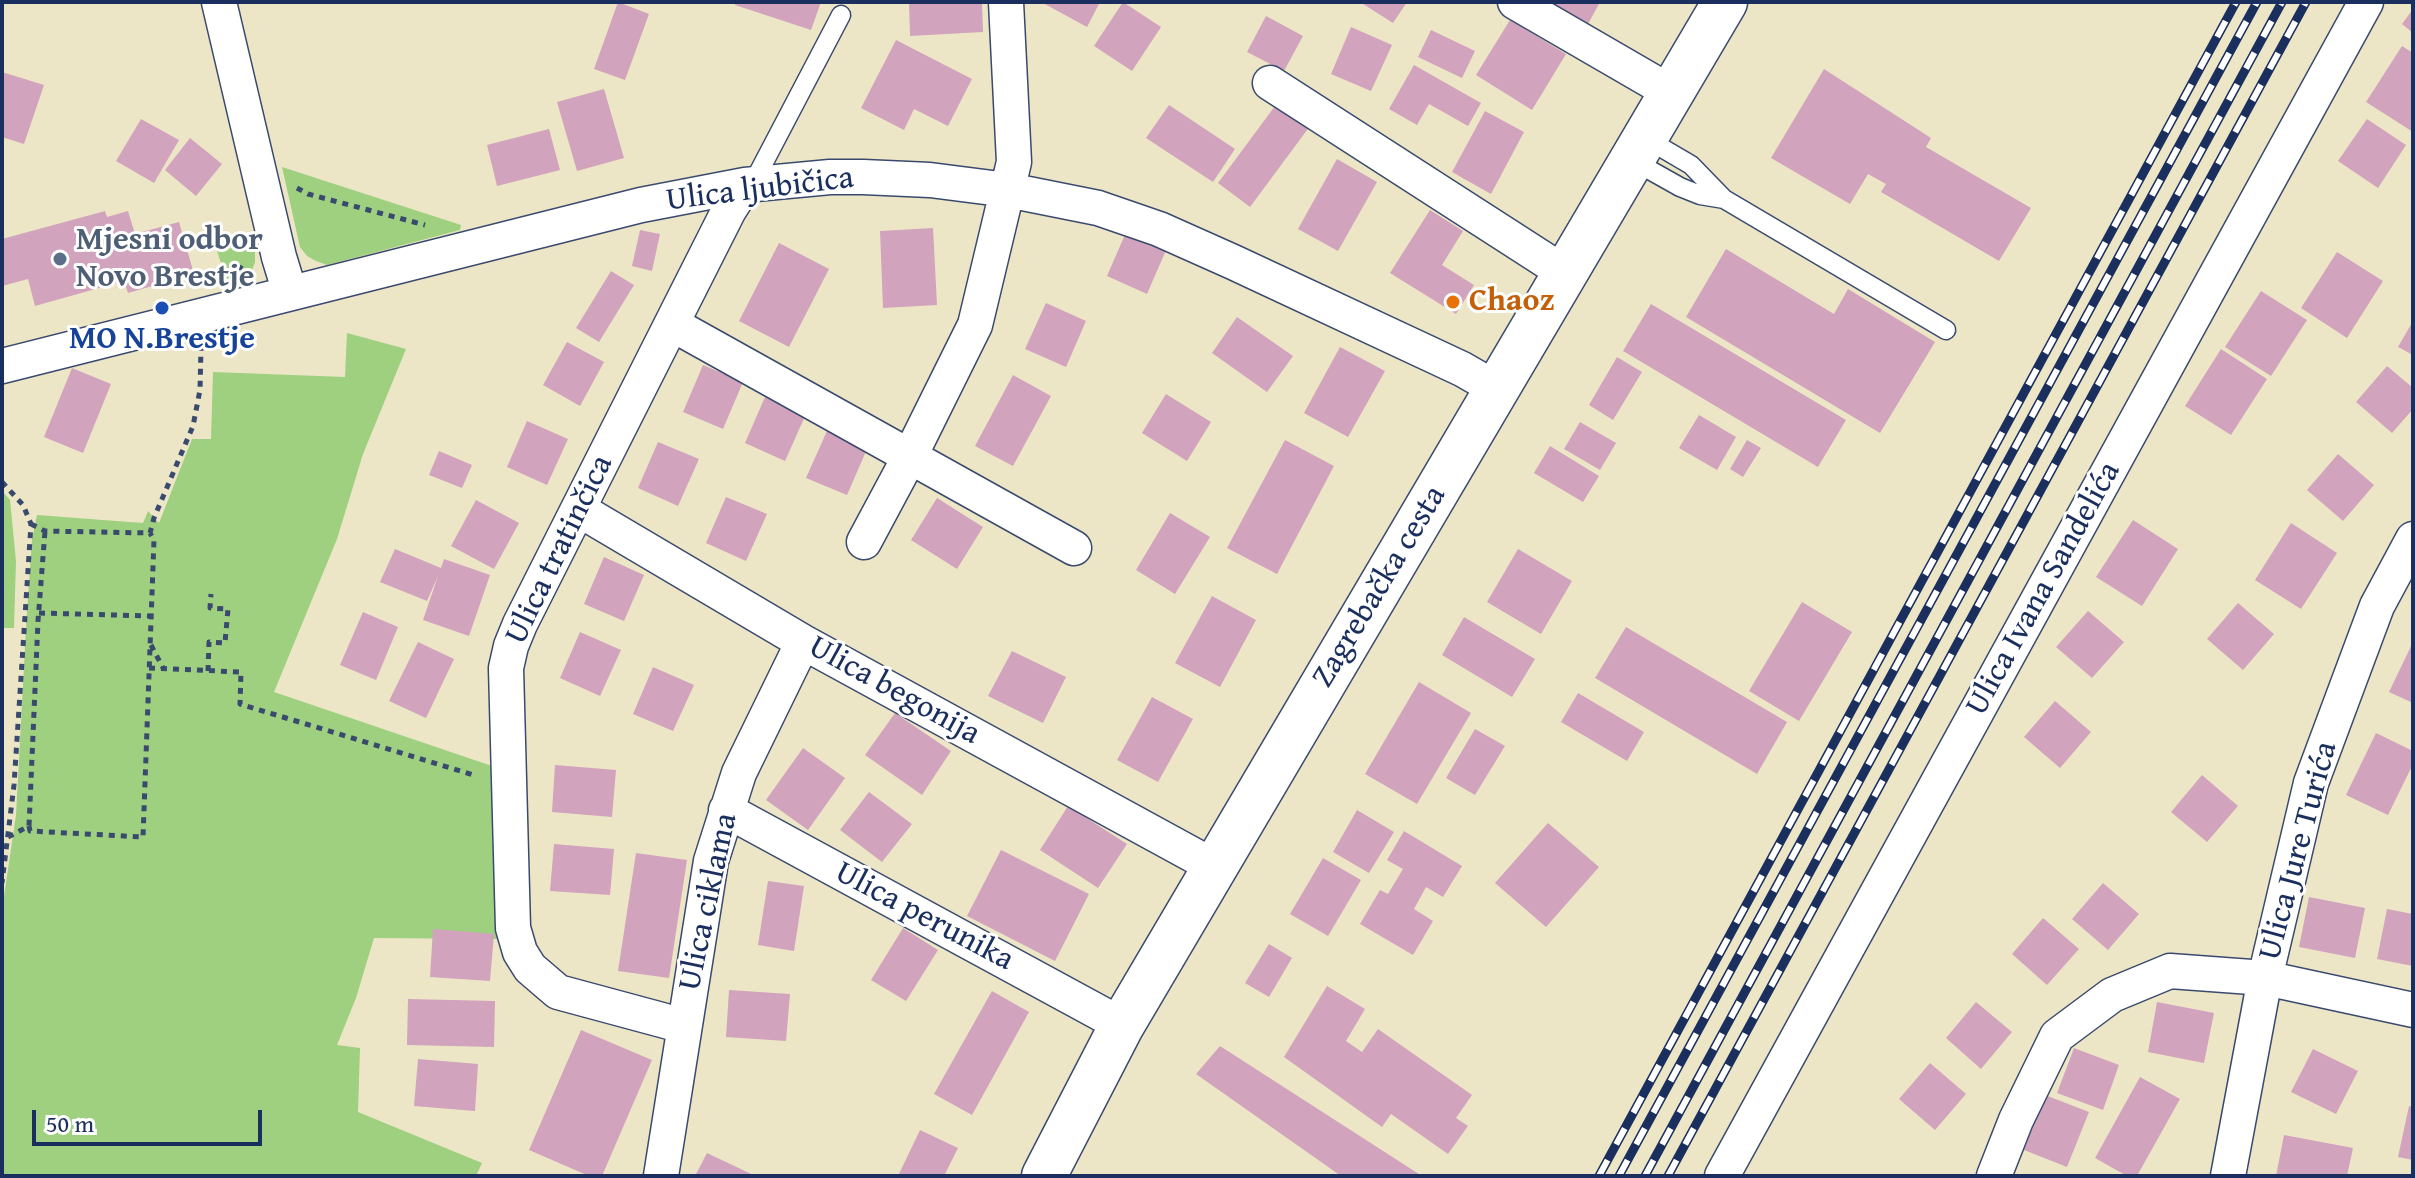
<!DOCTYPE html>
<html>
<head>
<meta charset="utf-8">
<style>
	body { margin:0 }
	#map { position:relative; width:2415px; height:1178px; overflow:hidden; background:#ece6c7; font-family:"Gentium Book Plus",serif }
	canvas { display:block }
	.frame { position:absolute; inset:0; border:4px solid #1b2f5e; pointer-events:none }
	.scale { position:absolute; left:32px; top:1110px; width:230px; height:36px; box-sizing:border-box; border:4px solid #1b2f5e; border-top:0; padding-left:10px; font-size:24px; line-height:28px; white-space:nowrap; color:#1b2f5e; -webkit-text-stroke:6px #fff; paint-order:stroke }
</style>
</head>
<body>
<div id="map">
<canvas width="2415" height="1178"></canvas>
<div class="frame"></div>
<div class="scale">50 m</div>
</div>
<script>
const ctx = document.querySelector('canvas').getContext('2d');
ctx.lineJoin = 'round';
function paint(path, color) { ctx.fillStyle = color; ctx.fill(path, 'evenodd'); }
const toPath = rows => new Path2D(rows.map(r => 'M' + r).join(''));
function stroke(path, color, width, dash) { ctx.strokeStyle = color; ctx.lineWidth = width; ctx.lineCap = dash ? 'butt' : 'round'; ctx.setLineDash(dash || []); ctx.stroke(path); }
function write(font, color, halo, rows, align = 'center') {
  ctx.font = font + ' "Gentium Book Plus",serif'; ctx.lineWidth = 6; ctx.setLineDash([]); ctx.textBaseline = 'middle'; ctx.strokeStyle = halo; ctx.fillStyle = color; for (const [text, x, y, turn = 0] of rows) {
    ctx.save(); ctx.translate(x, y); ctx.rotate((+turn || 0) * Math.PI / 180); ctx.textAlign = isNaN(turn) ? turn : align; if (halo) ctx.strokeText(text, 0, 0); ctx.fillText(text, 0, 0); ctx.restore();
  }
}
paint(toPath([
	[282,167,461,225,460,230,327,265,316,261,307,256,300,247],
	[212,236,255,250,255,262,250,276,245,282,229,287],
	[347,333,406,349,363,454,337,539,274,692,495,767,499,939,374,938,356,998,337,1045,360,1048,358,1112,482,1163,476,1176,2,1176,2,910,16,815,26,628,32,539,37,515,143,523,148,511,159,523,192,439,211,439,213,372,345,377],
	[2,491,10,500,16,561,14,628,2,628]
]), '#9ed080');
paint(toPath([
	[618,2,649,14,625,80,594,69],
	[736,2,821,2,811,30,735,5],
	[909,2,982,2,983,32,910,36],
	[1041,2,1100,2,1087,27],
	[1123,2,1161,27,1132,71,1094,46],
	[1360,2,1407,2,1393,23],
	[1550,2,1600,2,1588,24],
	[2413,9,2413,33,2402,24],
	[1266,16,1303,36,1284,71,1247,52],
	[1510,20,1566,54,1532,110,1476,75],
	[1351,27,1392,45,1371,91,1331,74],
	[1431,30,1475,51,1462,78,1418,57],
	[896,40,972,79,948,126,914,109,904,130,861,108],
	[2402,46,2413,53,2413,132,2366,102],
	[1414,65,1481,103,1468,126,1429,104,1417,125,1389,109],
	[1824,69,1931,138,1926,147,2031,208,1999,261,1881,192,1886,184,1868,174,1850,204,1771,158],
	[2,72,44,85,24,144,2,137],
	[604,89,624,158,577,171,557,102],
	[1278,102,1310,126,1250,207,1218,183],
	[1169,105,1235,149,1213,182,1146,138],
	[1485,111,1524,132,1491,194,1452,172],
	[141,119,179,140,154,183,116,161],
	[2367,119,2406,145,2378,188,2338,161],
	[549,129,560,170,497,186,487,145],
	[190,138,222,164,196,196,165,170],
	[1337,159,1377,182,1338,251,1298,229],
	[1430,210,1463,231,1442,265,1474,285,1456,314,1390,273],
	[105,211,107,217,128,211,135,234,179,222,194,274,128,293,124,281,35,306,28,279,2,286,2,239],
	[933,228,937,305,883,308,880,231],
	[640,230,660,234,652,271,632,266],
	[1127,230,1167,248,1147,294,1107,276],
	[779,243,829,269,789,347,739,321],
	[1726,249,1834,314,1848,289,1935,342,1880,433,1686,317],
	[2337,252,2383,281,2347,338,2301,308],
	[611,271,634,285,599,342,576,328],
	[2261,291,2307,320,2271,376,2225,347],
	[1046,303,1086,321,1066,367,1025,349],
	[1651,304,1846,420,1818,467,1623,351],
	[1237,317,1293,356,1267,392,1212,353],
	[2413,321,2413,355,2398,347],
	[567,342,604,362,580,406,543,385],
	[1340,347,1385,371,1348,437,1304,413],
	[2221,349,2267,379,2231,435,2185,406],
	[1617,357,1642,372,1613,420,1589,405],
	[703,365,743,382,723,429,683,412],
	[2387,366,2413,388,2413,409,2392,433,2356,402],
	[72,368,111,384,83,453,44,437],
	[1013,375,1051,396,1013,466,975,446],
	[1166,394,1211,422,1187,461,1142,433],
	[765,397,806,414,785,461,745,443],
	[1699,415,1736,437,1717,470,1679,448],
	[527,421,568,439,547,485,507,467],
	[1580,422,1616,443,1600,470,1564,449],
	[827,431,867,449,847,495,806,478],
	[1285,440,1334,466,1277,574,1227,548],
	[1747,440,1761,448,1743,477,1730,469],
	[658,442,699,459,678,506,638,488],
	[1550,446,1599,476,1583,502,1534,473],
	[439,451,472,465,462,488,429,475],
	[2338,454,2374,485,2343,521,2307,490],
	[726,497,767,514,746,561,706,543],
	[937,498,983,527,957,569,911,540],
	[476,500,519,523,494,569,451,546],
	[1170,513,1210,537,1175,594,1136,570],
	[2133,520,2178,549,2142,606,2096,577],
	[2291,523,2337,553,2301,609,2255,580],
	[395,549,441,568,444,559,490,575,469,636,423,620,438,576,427,601,380,582],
	[1518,549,1572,581,1541,634,1487,602],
	[604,557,644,575,624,621,584,604],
	[1212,596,1256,620,1220,687,1175,663],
	[1802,602,1852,632,1799,721,1749,691],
	[2238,603,2274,634,2243,670,2207,639],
	[2088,611,2124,642,2092,678,2056,647],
	[363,612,398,627,376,680,340,665],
	[1464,617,1535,659,1512,697,1442,655],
	[1626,627,1787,722,1757,774,1595,678],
	[580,632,621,650,600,696,560,678],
	[418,642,454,659,426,718,389,701],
	[2413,642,2413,703,2389,692],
	[1012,651,1066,677,1043,723,988,696],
	[653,667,694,685,673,731,633,714],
	[1419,682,1471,713,1417,804,1365,774],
	[1578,693,1644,732,1627,761,1561,722],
	[1152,697,1193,719,1158,782,1117,760],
	[2055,701,2091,732,2060,768,2024,737],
	[895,713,951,751,922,795,865,755],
	[1475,729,1505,746,1475,795,1446,778],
	[2376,733,2413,751,2413,764,2388,815,2346,795],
	[803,748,845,778,808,830,766,800],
	[555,765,616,770,612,817,552,812],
	[2202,775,2238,806,2207,842,2171,812],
	[869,792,912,824,882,862,840,830],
	[1068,806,1127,844,1098,888,1040,850],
	[1357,810,1394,832,1369,873,1333,852],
	[1548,823,1599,867,1546,927,1495,883],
	[1404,831,1462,866,1443,897,1426,887,1414,909,1433,921,1413,955,1360,924,1380,890,1388,894,1403,869,1387,860],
	[554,844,614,849,610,895,550,891],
	[1001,850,1089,894,1055,961,967,916],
	[636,853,687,860,669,978,618,971],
	[1323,858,1361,880,1328,936,1290,914],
	[768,881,804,886,794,951,758,945],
	[2103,883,2139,914,2108,950,2072,919],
	[2309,897,2365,908,2355,958,2299,947],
	[2387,909,2413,914,2413,966,2377,959],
	[2043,918,2079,949,2047,985,2012,954],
	[903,928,938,950,906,1001,871,980],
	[433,929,494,934,490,981,430,977],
	[1269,944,1292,958,1269,997,1245,983],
	[1327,986,1365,1009,1346,1041,1362,1052,1378,1029,1472,1095,1456,1118,1468,1126,1448,1154,1391,1114,1382,1127,1284,1057],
	[729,990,790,994,786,1041,726,1037],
	[992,991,1029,1012,972,1115,934,1094],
	[408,999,495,1001,494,1047,407,1045],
	[1976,1002,2012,1032,1981,1069,1946,1038],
	[2157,1002,2214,1013,2204,1063,2148,1052],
	[581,1030,652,1060,602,1176,589,1176,529,1150],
	[1220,1046,1422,1176,1341,1176,1196,1074],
	[2074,1048,2119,1065,2103,1110,2057,1093],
	[2313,1049,2358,1071,2336,1114,2291,1092],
	[418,1059,478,1064,475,1111,414,1106],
	[1930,1063,1966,1094,1935,1130,1899,1099],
	[2140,1077,2180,1099,2137,1176,2127,1176,2095,1158],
	[2045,1095,2089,1112,2067,1167,2024,1150],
	[2409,1106,2413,1107,2413,1160,2398,1157],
	[920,1130,958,1148,944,1176,898,1176],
	[2284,1135,2353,1148,2347,1176,2276,1176],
	[707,1153,747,1172,756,1176,695,1176]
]), '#d2a3bd');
const service = toPath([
	[1645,138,1691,165,1724,199,1946,330],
	[1632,160,1680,187,1700,195,1724,199],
	[752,185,841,15]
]);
const minor = toPath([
	[219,2,279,257,290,293],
	[1515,2,1672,93],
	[1270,83,1565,273],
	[672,324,1074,548],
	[2,366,641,205,745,185,830,177,863,177,930,180,1008,190,1098,208,1159,229,1233,262,1462,369,1497,389],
	[578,509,803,642,1215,867],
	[864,542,910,456,975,325,1014,162,1006,2],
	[726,810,1122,1025],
	[684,1026,558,992,530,968,520,952,513,928,506,668,511,646,520,624,729,210,745,185],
	[661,1176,711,861,739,773,803,642],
	[1722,1176,2366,2],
	[1994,1176,2016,1120,2057,1036,2112,995,2170,971,2265,978,2413,1010],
	[2228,1176,2265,978,2311,783,2377,606,2413,539]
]);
const secondary = toPath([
	[1044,1176,1122,1025,1725,2]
]);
stroke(service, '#3a4a6e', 21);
stroke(minor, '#3a4a6e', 37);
stroke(secondary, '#3a4a6e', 47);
stroke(toPath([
	[297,188,308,194,425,225],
	[237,266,247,271],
	[2,482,23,505,31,524,14,785,2,883],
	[31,524,45,531,150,533,154,518,193,426,200,390,201,348],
	[39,613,151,616],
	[151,645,163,668],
	[149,668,241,672,240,704,477,776],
	[208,671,209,642,225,643,228,609,210,608,211,594],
	[29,826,30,831,143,837,154,540,150,533],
	[8,837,29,826,38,621,45,531]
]), '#3a4a6e', 5, [6, 6]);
stroke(service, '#fff', 18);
stroke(minor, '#fff', 34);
stroke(secondary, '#fff', 44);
const rail = toPath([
	[1599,1176,2236,2],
	[1619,1176,2257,2],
	[1645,1176,2282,2],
	[1668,1176,2306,2]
]);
stroke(rail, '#1b2f5e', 9);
stroke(rail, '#fff', 6, [18]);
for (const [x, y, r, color] of [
	[60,259,8,"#5c6f8a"],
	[1453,302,8,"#e8710a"],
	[162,308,8,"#1a4fb4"]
]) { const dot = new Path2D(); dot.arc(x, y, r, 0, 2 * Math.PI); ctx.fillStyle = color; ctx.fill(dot); stroke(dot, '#fff', 3); }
write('32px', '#1b2f5e', '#fff', [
	["Ulica ljubičica",760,190,-7],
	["Ulica tratinčica",560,550,-64],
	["Zagrebačka cesta",1380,587,-59],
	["Ulica Ivana Sandelića",2044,589,-61],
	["Ulica begonija",894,691,29],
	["Ulica Jure Turića",2299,851,-75],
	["Ulica ciklama",709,902,-78],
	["Ulica perunika",924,917,28]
]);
write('bold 32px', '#4e5e75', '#fff', [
	["Mjesni odbor",76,241],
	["Novo Brestje",76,278]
], 'left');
write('bold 32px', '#c56008', '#fff', [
	["Chaoz",1469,302]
], 'left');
write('bold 32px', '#164399', '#fff', [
	["MO N.Brestje",162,340]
]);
</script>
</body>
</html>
